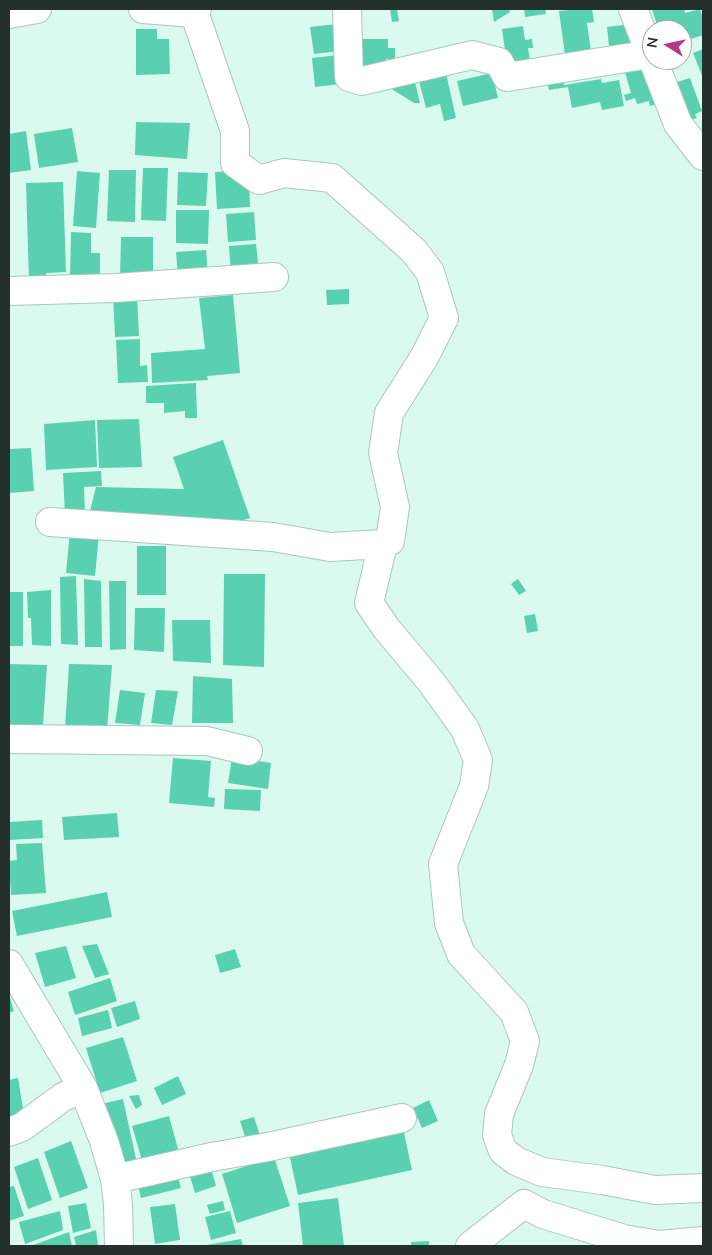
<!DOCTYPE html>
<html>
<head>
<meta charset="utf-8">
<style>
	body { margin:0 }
	#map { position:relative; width:712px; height:1255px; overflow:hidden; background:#dbfaef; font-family:"Nunito Sans",sans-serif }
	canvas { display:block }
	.frame { position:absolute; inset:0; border:10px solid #24302c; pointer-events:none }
	.north { position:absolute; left:642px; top:20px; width:50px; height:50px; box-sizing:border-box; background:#fff; border:1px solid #a7acab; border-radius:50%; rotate:280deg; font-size:14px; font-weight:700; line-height:20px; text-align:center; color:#24302c }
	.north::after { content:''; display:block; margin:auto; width:18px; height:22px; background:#b53786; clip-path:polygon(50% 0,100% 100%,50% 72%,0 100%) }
</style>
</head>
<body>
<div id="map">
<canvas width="712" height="1255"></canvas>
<div class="frame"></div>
<div class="north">N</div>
</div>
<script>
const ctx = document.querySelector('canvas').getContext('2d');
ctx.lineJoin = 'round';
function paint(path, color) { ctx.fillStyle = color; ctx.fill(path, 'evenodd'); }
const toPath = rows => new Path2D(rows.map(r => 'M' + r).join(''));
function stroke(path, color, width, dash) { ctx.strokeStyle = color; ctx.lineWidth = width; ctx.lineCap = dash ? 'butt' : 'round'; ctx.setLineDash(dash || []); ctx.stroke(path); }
paint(toPath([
	[390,9,397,9,399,21,392,22],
	[492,9,509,9,510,12,494,22],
	[524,9,545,9,546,14,525,17],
	[580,9,592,9,594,22,587,23,591,51,565,55,559,11],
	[652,9,684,9,685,13,700,9,703,19,703,35,682,42,682,30,652,30,651,27,657,25],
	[337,24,340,51,314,54,310,27],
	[631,24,633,43,609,46,607,27],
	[523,26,525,40,532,39,533,48,528,48,530,61,507,64,502,29],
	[136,29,157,29,157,39,169,39,170,74,136,75],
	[360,39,388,39,388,48,395,48,395,59,386,59,386,65,360,65],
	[703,49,703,78,693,53],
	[338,55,341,84,315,87,312,58],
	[647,65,658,104,650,106,649,101,637,104,635,98,626,101,624,95,631,93,625,72],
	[446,73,456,118,444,121,440,104,426,108,418,77],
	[492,73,498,98,463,106,457,81],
	[563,78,564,85,601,79,602,83,619,80,624,106,602,110,600,102,572,108,568,87,549,90,547,80],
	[690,78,702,111,695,114,697,118,688,121,680,100,683,99,677,82],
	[415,82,420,103,414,103,390,88],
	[136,122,190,123,187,159,135,155],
	[72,128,78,162,39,168,34,134],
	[26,131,31,170,9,173,9,134],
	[143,168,168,168,166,221,141,220],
	[109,170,136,170,135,222,107,221],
	[77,171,100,173,96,228,73,226],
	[232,171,249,181,250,207,217,209,215,172],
	[178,172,208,173,206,206,177,205],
	[63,182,66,272,46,273,47,281,29,282,26,183],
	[176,210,209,210,208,244,176,243],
	[254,212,256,240,228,242,226,214],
	[71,232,91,233,91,253,100,253,100,277,70,276],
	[121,237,153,237,153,278,120,278],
	[256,244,259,272,231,275,229,246],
	[206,250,208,275,178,277,176,252],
	[349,289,349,304,327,305,326,290],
	[137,294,139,336,115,337,113,295],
	[233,295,240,373,207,376,208,380,152,383,151,353,205,349,199,298],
	[140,339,140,366,147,365,148,382,118,383,116,340],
	[196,383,197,418,185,418,185,411,164,413,164,403,146,403,146,386],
	[139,419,142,467,99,468,97,420],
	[95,420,97,467,46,470,44,424],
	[223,440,250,518,223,526,88,519,96,487,184,489,173,457],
	[31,448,34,491,9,493,9,449],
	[101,471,102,486,84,487,85,514,65,515,63,473],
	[70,531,99,534,95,576,66,573],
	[137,546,166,546,166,595,137,595],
	[224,574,265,574,264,667,223,665],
	[76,576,78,645,61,644,60,577],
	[84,579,101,581,102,647,85,647],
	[518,579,526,591,519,595,511,584],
	[109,581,126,581,126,649,110,650],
	[51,590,51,646,32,645,31,618,28,618,27,592],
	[9,592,23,592,23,646,9,646],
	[135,608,165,608,164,652,134,650],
	[535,614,538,631,527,633,524,616],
	[172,620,210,620,211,663,173,661],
	[9,664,47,665,43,725,9,726],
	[69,664,112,665,107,731,65,729],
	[193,676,232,679,233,723,192,723],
	[120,690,145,693,140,725,115,723],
	[156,690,178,691,172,725,151,723],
	[232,757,271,763,268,789,228,783],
	[173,758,211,761,208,797,215,798,214,807,169,803],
	[225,789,261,790,260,811,224,809],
	[117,813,119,837,64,840,62,817],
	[42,820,43,838,9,840,9,822],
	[42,843,46,893,11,895,9,861,17,860,16,844],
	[107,892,112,917,17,936,12,911],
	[97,944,109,974,95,978,82,946],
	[66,946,76,978,45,987,35,953],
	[235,949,241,967,220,973,215,955],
	[110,978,117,1001,75,1015,68,992],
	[9,995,14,1011,9,1013],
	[135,1001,140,1019,117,1027,111,1008],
	[108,1010,112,1028,82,1036,78,1018],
	[123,1037,137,1081,100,1093,86,1048],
	[178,1076,186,1094,162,1105,154,1088],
	[18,1078,25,1121,9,1123,9,1080],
	[139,1095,142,1105,136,1109,129,1096],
	[123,1099,138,1168,125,1172,101,1104],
	[429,1100,438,1121,422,1128,413,1108],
	[169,1116,181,1160,145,1171,132,1126],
	[254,1117,261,1139,247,1143,240,1121],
	[403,1128,412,1170,298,1195,289,1153],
	[71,1141,88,1188,60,1198,44,1152],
	[274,1157,290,1206,237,1223,222,1174],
	[38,1158,52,1200,28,1209,14,1167],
	[209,1161,216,1186,195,1193,187,1167],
	[176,1170,181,1188,141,1198,137,1180],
	[14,1186,24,1216,9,1221,9,1187],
	[338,1198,344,1246,303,1246,298,1203],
	[223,1201,225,1210,210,1214,207,1205],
	[86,1203,91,1228,73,1233,68,1206],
	[175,1204,180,1240,155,1244,150,1207],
	[60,1211,63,1230,25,1244,19,1222],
	[230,1211,236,1233,211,1240,205,1217],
	[96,1230,98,1246,76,1246,74,1237],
	[69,1232,72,1246,33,1246,33,1245],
	[241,1239,243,1246,207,1246,207,1245],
	[429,1241,429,1246,411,1246,411,1242]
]), '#59d0af');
const minor = toPath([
	[143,9,194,13,197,9],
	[347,9,349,77,362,81,472,55,499,62,507,77,651,54],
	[633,9,652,58],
	[9,14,37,9],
	[653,60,678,124,703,156],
	[9,291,115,288,274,277],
	[50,522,273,537,330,547,383,544,390,541,395,507,383,453,389,413,425,356,444,318,430,272,414,251,332,178,284,173,259,180,235,163,235,131,193,9],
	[383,544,369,603,386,628,432,683,465,729,478,760,474,786,443,864,449,923,461,954,514,1012,525,1041,519,1065,499,1114,497,1135,503,1151,516,1161,542,1172,602,1180,655,1190,703,1188],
	[9,739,207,741,248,751],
	[9,964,83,1088,93,1113,104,1141,115,1179,118,1204,119,1246],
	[9,1132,22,1127,63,1097,83,1088],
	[115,1179,212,1157,268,1147,402,1118],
	[470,1246,524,1204,543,1214,624,1239,659,1245,703,1241]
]);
stroke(minor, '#a9c7bd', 30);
stroke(minor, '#fff', 28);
</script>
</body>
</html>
